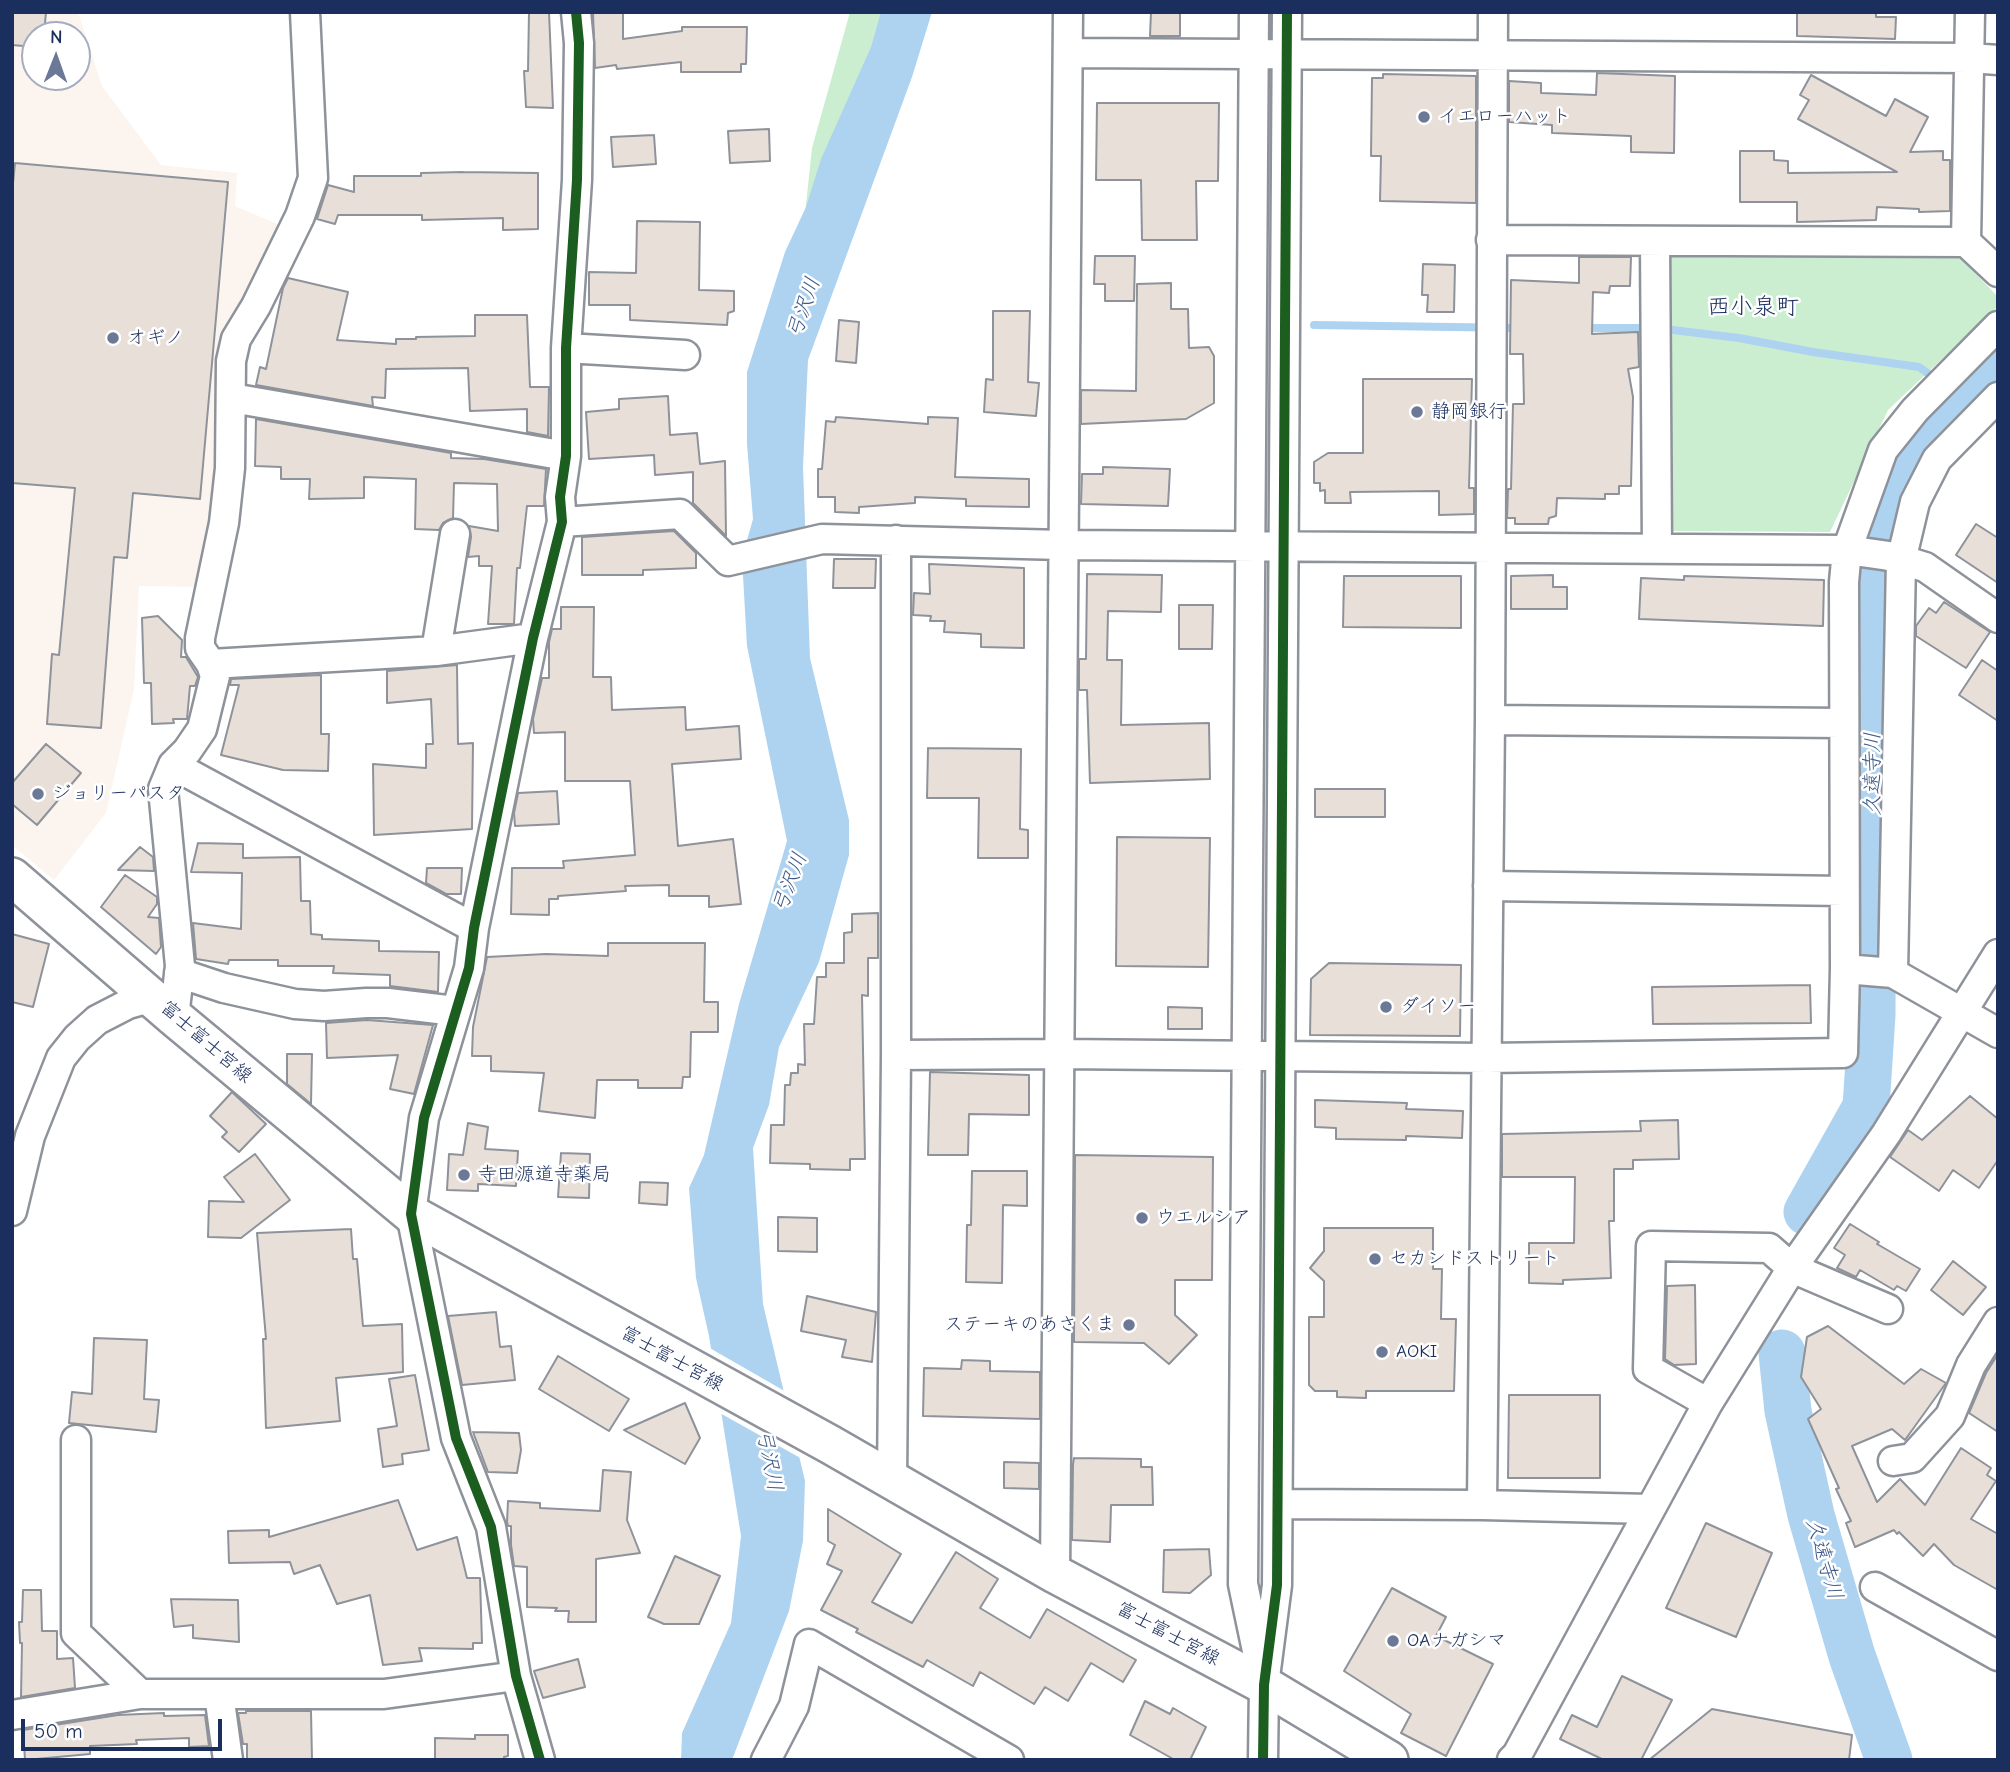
<!DOCTYPE html>
<html>
<head>
<meta charset="utf-8">
<style>
	body { margin:0 }
	#map { position:relative; width:2010px; height:1772px; overflow:hidden; background:#fff; font-family:"Comic Neue",sans-serif }
	canvas { display:block }
	.frame { position:absolute; inset:0; border:14px solid #1b2f5e; pointer-events:none }
	.north { position:absolute; left:21px; top:21px; width:70px; height:70px; box-sizing:border-box; background:#fff; border:2px solid #a4acbf; border-radius:50%; rotate:1deg; font-size:19px; font-weight:700; line-height:28px; text-align:center; color:#1b2f5e }
	.north::after { content:''; display:block; margin:auto; width:24px; height:32px; background:#6b7896; clip-path:polygon(50% 0,100% 100%,50% 72%,0 100%) }
	.scale { position:absolute; left:21px; top:1719px; width:201px; height:32px; box-sizing:border-box; border:4px solid #1b2f5e; border-top:0; padding-left:9px; font-size:21px; line-height:24px; white-space:nowrap; color:#1b2f5e; -webkit-text-stroke:5px #fff; paint-order:stroke }
</style>
</head>
<body>
<div id="map">
<canvas width="2010" height="1772"></canvas>
<div class="frame"></div>
<div class="north">N</div>
<div class="scale">50 m</div>
</div>
<script>
const ctx = document.querySelector('canvas').getContext('2d');
ctx.lineJoin = 'round';
function paint(path, color) { ctx.fillStyle = color; ctx.fill(path, 'evenodd'); }
const toPath = rows => new Path2D(rows.map(r => 'M' + r).join(''));
function stroke(path, color, width, dash) { ctx.strokeStyle = color; ctx.lineWidth = width; ctx.lineCap = dash ? 'butt' : 'round'; ctx.setLineDash(dash || []); ctx.stroke(path); }
function write(font, color, halo, rows, align = 'center') {
  ctx.font = font + ' "Comic Neue","Klee One",sans-serif'; ctx.lineWidth = 5; ctx.setLineDash([]); ctx.textBaseline = 'middle'; ctx.strokeStyle = halo; ctx.fillStyle = color; for (const [text, x, y, turn = 0] of rows) {
    ctx.save(); ctx.translate(x, y); ctx.rotate((+turn || 0) * Math.PI / 180); ctx.textAlign = isNaN(turn) ? turn : align; if (halo) ctx.strokeText(text, 0, 0); ctx.fillText(text, 0, 0); ctx.restore();
  }
}
paint(toPath([
	[12,12,78,12,102,86,161,165,237,173,235,206,282,226,225,344,221,488,199,587,139,586,134,689,106,813,54,880,12,845],
	[35,35,77,35,77,77,35,77]
]), '#fcf5ef');
paint(toPath([
	[850,12,902,12,805,214,812,148],
	[1669,255,1961,258,1998,297,1998,306,1888,410,1830,532,1667,531]
]), '#cbeed1');
paint(toPath([
	[881,12,932,12,912,77,808,360,803,467,810,658,849,820,849,855,819,962,779,1047,769,1105,753,1148,763,1304,805,1481,803,1541,789,1611,732,1760,681,1760,682,1733,731,1623,741,1536,709,1336,696,1278,689,1188,704,1155,739,1004,787,841,747,646,742,558,753,519,747,444,747,372,785,252,806,207,821,159,871,47]
]), '#aed3f0');
paint(toPath([
	[708,1347,788,1393,804,1460,718,1412]
]), '#fff');
stroke(toPath([
	[1314,325,1521,328],
	[1583,328,1656,328,1739,338,1813,352,1919,367,1933,377],
	[1953,396,1958,400]
]), '#aed3f0', 8);
stroke(toPath([
	[1807,1212,1866,1107,1872,1015,1874,572,1882,526,1903,470,1928,430,1998,363],
	[1782,1353,1788,1411,1811,1515,1852,1656,1889,1760]
]), '#aed3f0', 47);
const building = toPath([
	[12,12,46,12,44,35,35,35,35,47,12,45,12,12],
	[529,12,549,12,553,108,526,107,524,71,528,71,529,12],
	[593,12,623,12,623,39,682,31,682,27,747,27,746,64,741,64,741,72,681,72,681,62,617,69,616,65,595,68,593,12],
	[1151,12,1180,12,1180,36,1150,36,1151,12],
	[1797,12,1876,12,1876,17,1896,17,1895,39,1797,36,1797,12],
	[1597,73,1675,76,1674,153,1631,152,1631,136,1552,133,1552,125,1509,122,1509,81,1541,83,1541,93,1596,95,1597,73],
	[1383,74,1476,76,1476,203,1380,201,1381,156,1371,156,1372,78,1383,78,1383,74],
	[1811,75,1886,116,1895,99,1928,117,1910,152,1943,151,1943,160,1950,160,1950,211,1919,212,1919,209,1877,207,1876,220,1797,222,1797,202,1740,202,1740,151,1774,151,1774,160,1788,161,1788,173,1897,172,1798,119,1809,100,1800,95,1811,75],
	[1097,103,1219,103,1218,181,1196,181,1197,240,1142,240,1141,180,1096,180,1097,103],
	[769,129,770,161,730,163,728,131,769,129],
	[654,135,656,164,613,167,611,137,654,135],
	[15,163,228,182,200,499,133,493,127,558,114,557,101,728,47,724,52,654,59,655,75,488,12,483,12,194,15,163],
	[463,172,538,173,538,229,503,230,503,218,422,220,422,215,338,215,335,224,317,219,328,185,354,192,354,176,421,176,421,173,463,172],
	[637,221,700,222,699,290,734,291,734,311,728,313,727,325,630,320,630,305,589,305,589,272,636,273,637,221],
	[1095,256,1135,256,1134,301,1105,301,1105,284,1094,284,1095,256],
	[1579,257,1631,257,1630,286,1610,286,1609,293,1593,292,1592,334,1638,332,1639,367,1628,369,1633,397,1631,486,1619,486,1619,494,1605,494,1605,499,1557,498,1556,516,1549,518,1548,524,1515,524,1515,518,1507,518,1508,489,1511,489,1513,404,1524,404,1523,354,1510,354,1511,280,1579,283,1579,257],
	[1423,264,1455,265,1454,312,1427,312,1428,295,1422,295,1423,264],
	[288,278,348,292,337,340,396,344,396,339,416,339,416,337,475,336,475,315,527,315,530,387,549,387,548,436,527,432,527,409,470,411,468,368,386,369,385,398,372,397,373,406,256,385,260,367,266,369,283,288,288,278],
	[1171,283,1171,309,1188,309,1189,348,1209,347,1214,356,1214,403,1186,419,1081,424,1081,390,1136,391,1137,284,1171,283],
	[993,311,1030,311,1028,382,1039,383,1036,416,984,412,986,379,993,380,993,311],
	[839,320,859,322,856,363,836,361,839,320],
	[1363,379,1472,379,1469,488,1474,488,1474,514,1439,515,1439,491,1350,492,1351,503,1325,503,1325,490,1320,491,1320,483,1314,483,1314,462,1328,453,1363,453,1363,379],
	[668,396,670,435,697,433,700,464,725,461,726,536,693,503,693,472,655,475,654,455,589,459,586,412,619,409,619,399,668,396],
	[836,417,928,424,928,417,958,418,955,477,1029,479,1029,507,966,506,966,499,915,497,915,503,859,507,859,513,835,512,835,497,818,497,818,469,822,469,826,421,835,422,836,417],
	[256,419,451,453,451,458,484,459,546,469,544,506,527,506,520,568,517,568,514,624,488,624,492,566,479,566,479,556,468,557,471,537,469,526,498,531,497,484,454,483,453,518,443,523,439,530,415,529,416,479,364,477,364,498,309,499,310,479,281,479,281,467,255,466,256,419],
	[1103,467,1170,469,1168,506,1081,504,1082,474,1103,474,1103,467],
	[1976,524,1998,538,1998,583,1956,555,1976,524],
	[674,531,696,553,696,568,643,570,643,575,582,575,582,537,674,531],
	[834,559,876,559,875,588,833,588,834,559],
	[929,564,1024,568,1024,648,981,647,981,634,944,632,945,621,930,621,931,616,913,615,914,593,930,594,929,564],
	[1087,574,1162,575,1161,612,1108,611,1107,660,1122,660,1121,725,1209,723,1210,779,1090,783,1087,690,1079,690,1079,659,1086,659,1087,574],
	[1553,575,1553,587,1567,587,1567,609,1511,609,1511,576,1553,575],
	[1344,576,1461,576,1461,628,1343,627,1344,576],
	[1684,576,1824,580,1823,626,1639,619,1641,578,1684,580,1684,576],
	[1944,602,1990,632,1966,668,1916,636,1916,626,1929,608,1936,613,1944,602],
	[1179,605,1213,605,1212,649,1179,649,1179,605],
	[561,607,594,607,593,677,611,677,612,710,685,707,686,730,739,726,741,759,672,764,678,846,733,839,741,904,709,907,709,896,669,896,669,885,625,886,626,891,558,896,558,899,549,899,549,915,511,914,512,868,564,868,563,861,635,855,630,781,565,781,565,732,534,733,533,719,542,678,549,678,549,642,552,629,561,629,561,607],
	[158,616,182,640,181,657,186,657,198,677,195,686,190,686,187,719,173,719,174,723,152,724,151,683,144,683,142,618,158,616],
	[1982,660,1998,671,1998,721,1959,695,1982,660],
	[457,665,458,744,473,743,472,829,374,835,373,764,426,768,426,744,433,744,431,699,387,703,387,671,457,665],
	[321,675,321,734,329,734,328,771,283,770,221,755,239,685,230,685,231,679,321,675],
	[46,744,81,773,37,825,12,804,12,783,46,744],
	[928,748,1021,749,1020,829,1028,830,1028,858,978,858,979,798,927,798,928,748],
	[1315,789,1385,789,1385,817,1315,817,1315,789],
	[557,791,559,824,515,826,514,813,518,793,557,791],
	[1117,837,1210,838,1208,967,1116,966,1117,837],
	[198,843,243,844,243,858,300,857,301,901,310,901,311,934,322,935,322,939,379,941,379,951,439,952,438,992,390,986,390,975,333,973,334,966,278,966,278,960,229,960,228,964,196,959,193,923,241,929,242,873,191,872,198,843],
	[140,847,153,857,154,871,118,870,140,847],
	[427,868,462,868,461,894,446,894,426,883,427,868],
	[125,875,157,897,157,904,148,917,159,918,161,947,156,954,101,907,125,875],
	[878,913,878,958,868,958,868,996,862,995,865,1159,850,1159,850,1170,810,1169,810,1164,770,1163,771,1125,784,1125,785,1085,790,1085,791,1073,798,1073,798,1064,805,1065,804,1024,814,1024,817,977,826,977,826,963,844,963,844,933,852,932,852,914,878,913],
	[12,934,49,944,33,1007,12,1002,12,934],
	[608,943,705,943,704,1002,718,1002,718,1032,691,1032,690,1077,683,1077,682,1088,638,1088,638,1080,597,1080,595,1118,539,1111,544,1073,491,1071,491,1056,472,1056,473,1027,487,957,546,954,608,956,608,943],
	[1329,963,1461,965,1460,1036,1310,1035,1311,979,1329,963],
	[1810,985,1811,1023,1653,1024,1652,987,1810,985],
	[1168,1007,1202,1008,1202,1029,1168,1029,1168,1007],
	[367,1020,433,1025,414,1094,390,1089,398,1055,327,1058,326,1023,367,1020],
	[287,1054,312,1054,311,1104,287,1084,287,1054],
	[930,1072,1029,1075,1029,1115,969,1114,968,1155,928,1155,930,1072],
	[232,1092,266,1124,239,1152,222,1137,227,1132,210,1116,232,1092],
	[1970,1096,1998,1119,1998,1160,1979,1188,1953,1170,1939,1191,1890,1157,1908,1130,1922,1140,1970,1096],
	[1315,1100,1407,1103,1406,1109,1463,1111,1462,1138,1406,1136,1406,1140,1336,1139,1336,1128,1315,1127,1315,1100],
	[1678,1120,1679,1159,1633,1160,1633,1169,1614,1169,1614,1221,1609,1221,1611,1278,1563,1280,1563,1284,1529,1283,1529,1243,1574,1243,1575,1177,1502,1177,1502,1134,1641,1131,1640,1121,1678,1120],
	[468,1123,488,1127,485,1149,518,1151,516,1186,478,1184,478,1191,447,1190,449,1154,463,1155,468,1123],
	[561,1153,590,1154,589,1198,558,1197,561,1153],
	[255,1154,290,1200,241,1238,208,1237,209,1201,244,1202,224,1177,255,1154],
	[1075,1155,1213,1157,1212,1280,1175,1280,1175,1315,1197,1335,1169,1364,1144,1343,1074,1342,1075,1155],
	[972,1171,1027,1171,1027,1206,1003,1205,1002,1283,966,1282,967,1225,971,1225,972,1171],
	[640,1182,668,1183,667,1205,639,1203,640,1182],
	[778,1217,817,1218,817,1252,778,1251,778,1217],
	[1850,1224,1879,1242,1877,1244,1920,1269,1906,1291,1897,1286,1894,1290,1860,1270,1856,1277,1837,1268,1845,1255,1834,1248,1850,1224],
	[1324,1228,1433,1228,1433,1269,1442,1269,1441,1319,1456,1319,1454,1391,1366,1391,1366,1398,1337,1397,1337,1391,1315,1391,1309,1385,1309,1317,1324,1317,1324,1281,1310,1268,1324,1251,1324,1228],
	[351,1229,353,1259,357,1259,363,1326,402,1324,403,1372,336,1378,340,1421,266,1428,263,1339,266,1339,257,1233,351,1229],
	[1953,1261,1986,1287,1963,1315,1931,1290,1953,1261],
	[1695,1285,1696,1364,1674,1365,1665,1359,1667,1286,1695,1285],
	[807,1296,876,1312,872,1362,842,1357,846,1340,801,1331,807,1296],
	[496,1312,500,1347,511,1346,515,1380,462,1385,448,1316,496,1312],
	[1828,1326,1904,1384,1921,1369,1946,1383,1905,1440,1892,1429,1852,1446,1877,1502,1900,1479,1925,1505,1961,1448,1991,1468,1987,1475,1996,1481,1971,1519,1998,1534,1998,1590,1954,1565,1934,1544,1923,1556,1899,1532,1897,1534,1894,1530,1855,1547,1846,1523,1851,1521,1836,1489,1839,1488,1808,1419,1821,1409,1801,1377,1807,1337,1828,1326],
	[94,1338,147,1340,144,1399,159,1400,156,1432,69,1423,72,1392,92,1394,94,1338],
	[1998,1354,1998,1432,1969,1413,1986,1373,1998,1354],
	[558,1356,629,1399,609,1431,539,1389,558,1356],
	[962,1360,990,1361,990,1371,1040,1372,1040,1419,923,1416,924,1368,961,1369,962,1360],
	[415,1375,429,1450,402,1454,403,1464,383,1467,378,1429,397,1426,389,1379,415,1375],
	[1509,1395,1600,1395,1600,1478,1508,1478,1509,1395],
	[685,1403,700,1438,685,1464,624,1430,685,1403],
	[473,1432,519,1433,521,1450,517,1473,488,1472,473,1432],
	[1074,1458,1141,1459,1141,1467,1152,1467,1153,1505,1111,1505,1110,1542,1072,1540,1073,1464,1074,1458],
	[1004,1462,1039,1463,1039,1489,1004,1488,1004,1462],
	[603,1470,631,1472,627,1520,640,1553,596,1559,596,1622,568,1622,569,1611,555,1611,557,1608,527,1607,527,1567,514,1566,511,1545,511,1526,508,1526,507,1522,508,1501,540,1503,540,1508,600,1511,603,1470],
	[398,1500,417,1550,457,1537,467,1578,480,1578,482,1643,473,1643,473,1649,419,1648,422,1661,383,1665,370,1595,337,1604,320,1565,294,1574,290,1562,229,1563,228,1531,269,1530,269,1537,398,1500],
	[828,1509,901,1554,872,1602,912,1623,956,1552,998,1579,980,1608,1030,1638,1047,1609,1136,1660,1123,1682,1091,1663,1068,1701,1045,1687,1034,1704,980,1672,973,1686,927,1660,923,1667,856,1632,858,1629,821,1610,842,1571,827,1564,835,1545,828,1541,828,1509],
	[1706,1523,1772,1553,1736,1637,1666,1608,1706,1523],
	[1209,1549,1211,1575,1190,1593,1163,1592,1164,1550,1209,1549],
	[675,1556,720,1576,699,1624,664,1624,648,1617,675,1556],
	[1392,1588,1446,1617,1436,1636,1493,1664,1446,1756,1401,1733,1411,1714,1344,1671,1392,1588],
	[23,1590,41,1590,42,1631,57,1631,57,1659,73,1658,75,1688,21,1697,22,1643,20,1643,19,1622,22,1622,23,1590],
	[171,1599,238,1600,239,1642,193,1638,193,1625,174,1627,171,1599],
	[578,1659,585,1687,543,1698,534,1671,578,1659],
	[1622,1676,1672,1700,1641,1760,1604,1760,1560,1739,1572,1715,1597,1727,1622,1676],
	[1145,1701,1170,1714,1173,1708,1206,1727,1190,1760,1175,1760,1130,1735,1145,1701],
	[1712,1709,1852,1735,1849,1760,1649,1760,1712,1709],
	[246,1711,311,1711,312,1760,247,1760,247,1744,243,1744,238,1713,246,1713,246,1711],
	[164,1713,164,1716,205,1715,209,1746,189,1747,189,1738,136,1740,137,1744,90,1746,90,1754,25,1760,23,1730,118,1715,164,1713],
	[475,1735,508,1735,508,1756,504,1757,504,1760,435,1760,435,1738,475,1739,475,1735]
]);
paint(building, '#e8e0d8');
stroke(building, '#8e929a', 2);
const minor = toPath([
	[1254,12,1243,1584,1260,1665],
	[1970,12,1966,242,1998,272],
	[1068,53,1970,58,1998,60],
	[1491,240,1966,242],
	[1655,241,1657,549],
	[566,348,685,355],
	[232,398,566,456],
	[562,522,680,514,728,561,822,539,1063,545,1847,550,1889,556,1925,567,1998,618],
	[436,651,455,534],
	[211,664,436,651,533,638],
	[1490,720,1843,723],
	[173,765,474,928],
	[1488,886,1844,891],
	[1845,969,1893,973,1998,1033],
	[179,973,224,988,295,1004,324,1006,366,1003,388,1003,455,1011],
	[1893,973,1901,561,1915,502,1937,459,1998,397],
	[174,1017,180,966,163,789,173,765,187,751,202,729,215,676,211,664,200,648,200,638,224,523,230,468,231,361,236,339,256,306,300,216,313,178,305,12],
	[896,1055,1060,1054,1487,1058,1843,1053,1845,969,1844,582,1847,550,1883,450,1915,410,1998,326],
	[12,1211,30,1136,61,1058,77,1038,97,1020,128,1004,153,997],
	[1708,1403,1648,1369,1651,1246,1769,1248,1792,1268,1888,1309],
	[76,1440,76,1633,140,1694],
	[1893,1461,1912,1458,1950,1416,1971,1365,1998,1322],
	[892,1480,896,1055,896,540],
	[1278,1504,1482,1505,1650,1509],
	[1482,1505,1490,720,1493,12],
	[1055,1574,1068,12],
	[1875,1587,1998,1656],
	[219,1694,228,1760],
	[12,1715,140,1694,384,1694,516,1676],
	[540,1760,516,1676,491,1527,456,1438,411,1214,424,1118,469,968,474,928,533,638,562,522,560,497,566,456,566,348,577,180,579,43,576,12],
	[766,1760,794,1706,809,1644,1009,1760],
	[1263,1760,1264,1685,1277,1585,1287,12],
	[1512,1760,1517,1755,1708,1403,1792,1268,1886,1134,1998,954]
]);
const major = toPath([
	[12,877,174,1017,411,1214,831,1445,1055,1574,1264,1685,1389,1760]
]);
stroke(minor, '#8e929a', 33);
stroke(major, '#8e929a', 42);
stroke(minor, '#fff', 28);
stroke(major, '#fff', 37);
stroke(toPath([
	[540,1760,516,1676,491,1527,456,1438,411,1214,424,1118,469,968,474,928,533,638,562,522,560,497,566,456,566,348,577,180,579,43,576,12],
	[1263,1760,1264,1685,1277,1585,1287,12]
]), '#1b5e20', 10);
for (const [x, y, r, color] of [
	[1424,117,7,"#6b7896"],
	[113,338,7,"#6b7896"],
	[1417,412,7,"#6b7896"],
	[38,794,7,"#6b7896"],
	[1386,1007,7,"#6b7896"],
	[464,1175,7,"#6b7896"],
	[1142,1218,7,"#6b7896"],
	[1375,1259,7,"#6b7896"],
	[1129,1325,7,"#6b7896"],
	[1382,1352,7,"#6b7896"],
	[1393,1641,7,"#6b7896"]
]) { const dot = new Path2D(); dot.arc(x, y, r, 0, 2 * Math.PI); ctx.fillStyle = color; ctx.fill(dot); stroke(dot, '#fff', 2.5); }
write('19px', '#1b2f5e', '#fff', [
	["イエローハット",1438,117],
	["オギノ",127,338],
	["静岡銀行",1431,412],
	["ジョリーパスタ",52,794],
	["ダイソー",1400,1007],
	["寺田源道寺薬局",478,1175],
	["ウエルシア",1156,1218],
	["セカンドストリート",1389,1259],
	["ステーキのあさくま",1115,1325,"right"],
	["AOKI",1396,1352],
	["OAナガシマ",1407,1641]
], 'left');
write('19px', '#1b2f5e', '#fff', [
	["富士富士宮線",206,1042,41],
	["富士富士宮線",672,1359,29],
	["富士富士宮線",1168,1634,28]
]);
write('italic 21px', '#3d5a88', '#fff', [
	["弓沢川",804,308,-71],
	["久遠寺川",1873,774,-90],
	["弓沢川",790,883,-69],
	["弓沢川",769,1460,79],
	["久遠寺川",1824,1559,74]
]);
write('23px', '#1b2f5e', '#fff', [
	["西小泉町",1753,307]
]);
</script>
</body>
</html>
